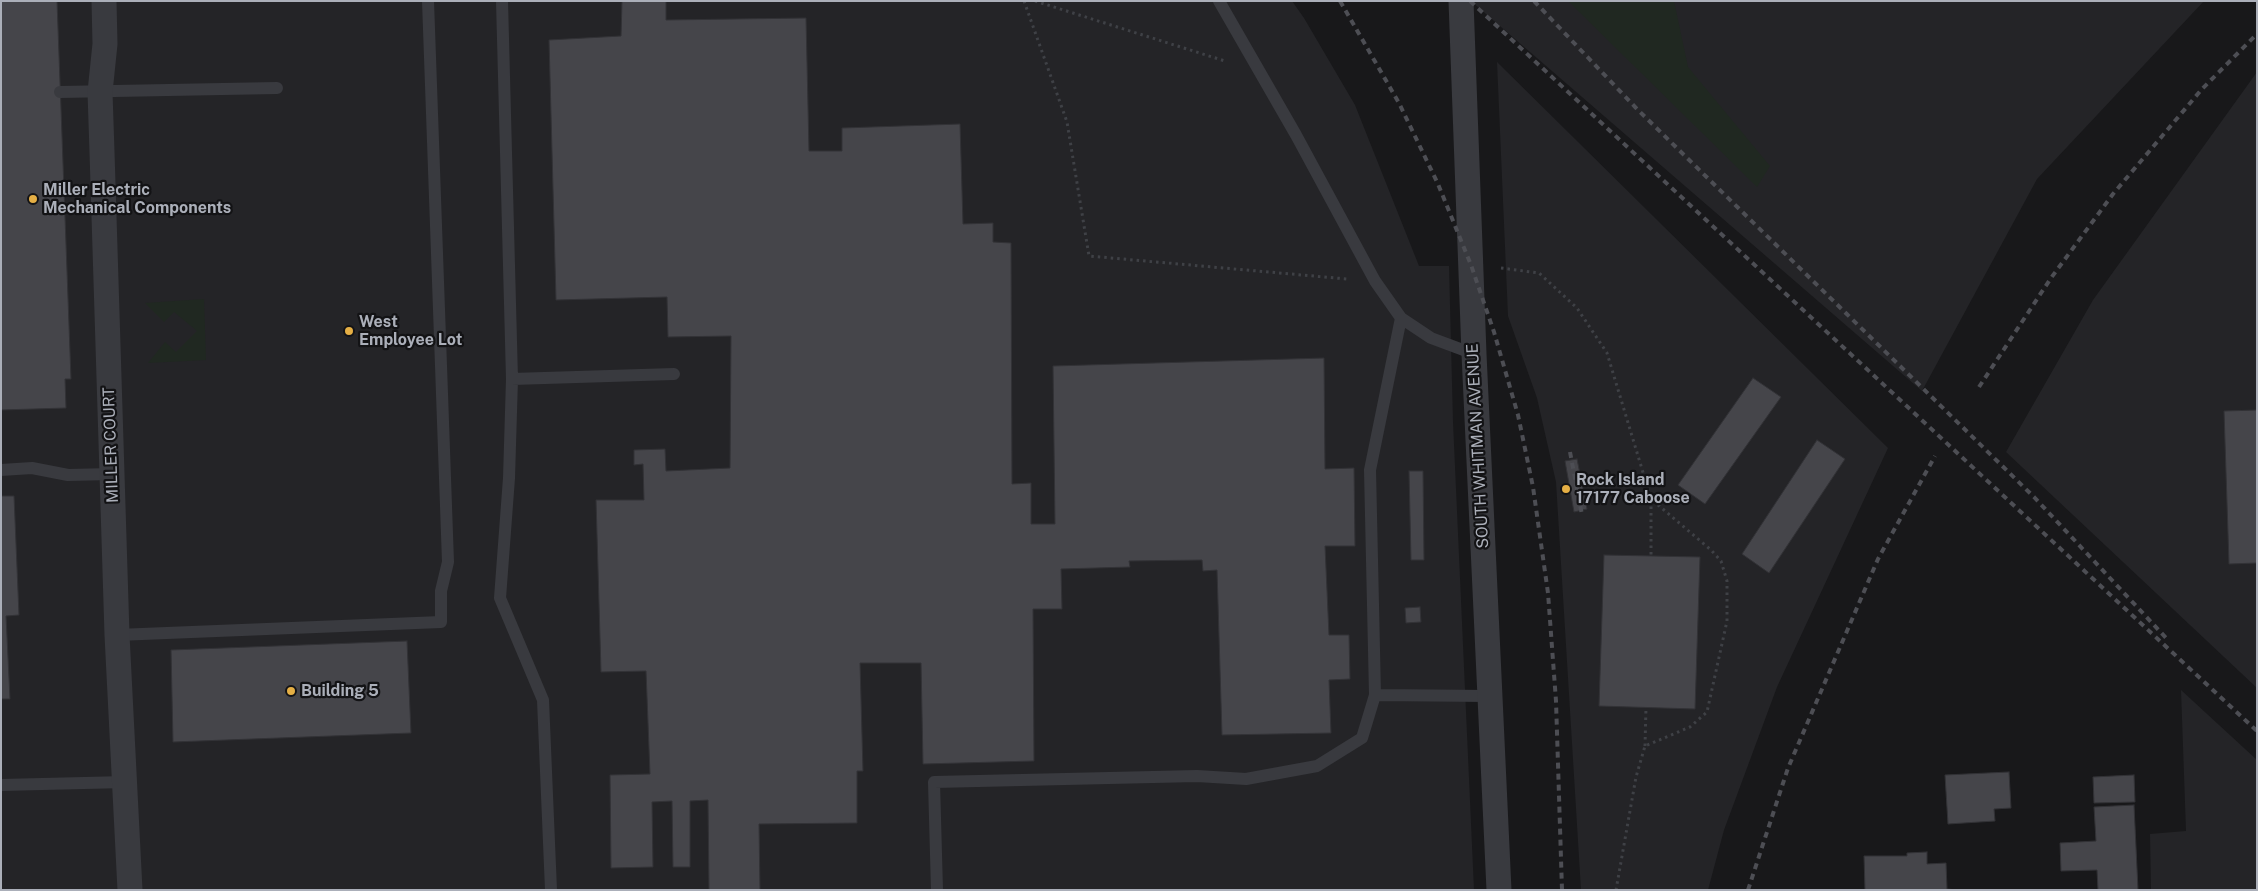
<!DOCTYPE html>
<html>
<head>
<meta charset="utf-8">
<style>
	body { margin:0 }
	#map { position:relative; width:2258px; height:891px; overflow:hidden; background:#18181a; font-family:"Public Sans",sans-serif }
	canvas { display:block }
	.frame { position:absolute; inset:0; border:2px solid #abafb9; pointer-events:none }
</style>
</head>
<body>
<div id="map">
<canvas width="2258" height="891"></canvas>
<div class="frame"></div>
</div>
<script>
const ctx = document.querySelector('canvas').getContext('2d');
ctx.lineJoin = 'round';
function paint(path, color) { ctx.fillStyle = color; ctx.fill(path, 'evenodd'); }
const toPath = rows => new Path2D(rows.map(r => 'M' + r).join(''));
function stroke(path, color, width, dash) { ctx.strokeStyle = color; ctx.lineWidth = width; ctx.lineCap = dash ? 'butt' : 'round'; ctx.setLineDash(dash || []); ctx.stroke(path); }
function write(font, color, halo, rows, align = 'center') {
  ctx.font = font + ' "Public Sans",sans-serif'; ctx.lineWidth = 4.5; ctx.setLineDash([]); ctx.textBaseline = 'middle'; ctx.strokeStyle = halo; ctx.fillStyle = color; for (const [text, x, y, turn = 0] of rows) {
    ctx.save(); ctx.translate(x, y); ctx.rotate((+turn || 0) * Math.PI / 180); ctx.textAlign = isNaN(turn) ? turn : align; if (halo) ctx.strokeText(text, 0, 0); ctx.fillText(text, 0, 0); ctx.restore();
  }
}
paint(toPath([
	[1,1,1292,1,1304,18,1355,105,1419,266,1449,266,1453,422,1474,890,1,890],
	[1471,1,2204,1,2037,179,1922,391],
	[1497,62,1888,448,1777,687,1724,830,1708,890,1581,890,1556,482,1537,398,1508,316],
	[2257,72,2257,688,2006,452,2093,300],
	[2181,690,2257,760,2257,890,2151,890,2150,834,2186,831]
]), '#242427');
paint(toPath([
	[1568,1,1674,1,1688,67,1770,166,1757,187],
	[204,299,206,360,148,363,165,342,176,352,197,331,174,312,164,322,145,303]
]), '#202821');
const building = toPath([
	[1,1,57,1,71,379,65,379,66,408,1,410,1,1],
	[622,1,666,1,666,20,806,18,809,151,842,151,842,128,960,124,963,224,993,223,993,242,1011,243,1012,484,1031,483,1031,524,1055,524,1053,366,1324,358,1325,469,1354,468,1355,546,1325,546,1329,635,1349,635,1350,679,1329,680,1331,733,1222,735,1217,570,1203,571,1202,560,1129,561,1130,567,1061,569,1062,609,1033,609,1034,761,923,764,921,663,860,663,863,771,857,771,857,823,759,824,760,890,709,890,708,800,690,801,690,867,673,867,672,801,652,802,653,867,611,868,610,775,650,774,646,671,601,672,596,500,644,500,643,464,634,465,634,450,665,449,666,471,730,468,731,336,668,337,667,297,556,300,549,40,621,36,622,1],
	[1753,378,1781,397,1705,504,1678,485,1753,378],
	[2257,410,2257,563,2229,564,2224,411,2257,410],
	[1817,440,1845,459,1769,573,1742,554,1817,440],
	[1577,459,1587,509,1574,512,1565,461,1577,459],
	[1409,471,1423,471,1424,560,1411,560,1409,471],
	[1,496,14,496,19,615,6,616,10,699,1,699,1,496],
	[1604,555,1700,557,1695,709,1599,706,1604,555],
	[1420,607,1421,622,1406,623,1405,608,1420,607],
	[407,641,411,733,173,742,171,650,407,641],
	[2009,772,2011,808,1994,809,1995,821,1948,824,1945,775,2009,772],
	[2134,775,2135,802,2094,803,2093,777,2134,775],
	[2134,805,2138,890,2098,890,2097,870,2061,871,2060,843,2096,841,2094,807,2134,805],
	[1927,852,1927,864,1946,863,1947,889,1958,890,1865,890,1864,856,1907,856,1907,853,1927,852]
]);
paint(building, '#45454a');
stroke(building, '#323236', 1);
stroke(toPath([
	[1024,1,1067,122,1089,256,1347,279],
	[1035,1,1225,61],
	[1501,268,1539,273,1577,308,1607,353,1651,499,1711,550,1721,561,1727,581,1727,621,1707,712,1690,727,1645,746,1636,777,1616,890],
	[1651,500,1651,556],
	[1645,746,1646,707]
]), '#3f4146', 3, [2.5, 4]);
stroke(toPath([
	[502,1,512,379,509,478,500,598,543,700,551,890],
	[1219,1,1296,135,1375,281,1401,318,1431,338,1474,354],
	[60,92,277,88],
	[512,379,674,374],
	[1,470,32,468,68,475,112,474],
	[117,635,441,622,441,591,448,562,428,1],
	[1375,695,1370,470,1401,318],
	[1,785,126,782],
	[937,890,934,782,1197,776,1246,779,1317,766,1362,738,1375,695,1489,696]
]), '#393a3f', 12);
stroke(toPath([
	[104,1,105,44,100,92,102,152,117,635,130,890],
	[1461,1,1474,354,1499,890]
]), '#393a3f', 25);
stroke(toPath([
	[1340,1,1399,103,1438,184,1471,265,1494,332,1518,415,1533,487,1548,593,1556,701,1562,890],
	[1470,1,2257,731],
	[1534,1,1637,109,2034,497,2168,640],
	[1979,387,2051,278,2113,194,2202,89,2257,34],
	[1570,452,1582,515],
	[1748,890,1788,768,1878,559,1935,456]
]), '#4d4e54', 4, [6, 5]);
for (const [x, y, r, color] of [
	[33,199,5,"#e5af45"],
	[349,331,5,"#e5af45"],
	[1566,489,5,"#e5af45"],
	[291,691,5,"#e5af45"]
]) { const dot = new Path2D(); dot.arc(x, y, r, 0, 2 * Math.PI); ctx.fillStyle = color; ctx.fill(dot); stroke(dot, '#131315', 2); }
write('bold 16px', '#abafb9', '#131315', [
	["Miller Electric",43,190],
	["Mechanical Components",43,208],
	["West",359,322],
	["Employee Lot",359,340],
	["Rock Island",1576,480],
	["17177 Caboose",1576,498],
	["Building 5",301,691]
], 'left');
write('16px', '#abafb9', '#131315', [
	["MILLER COURT",111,445,-92],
	["SOUTH WHITMAN AVENUE",1478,446,-93]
]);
</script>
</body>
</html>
